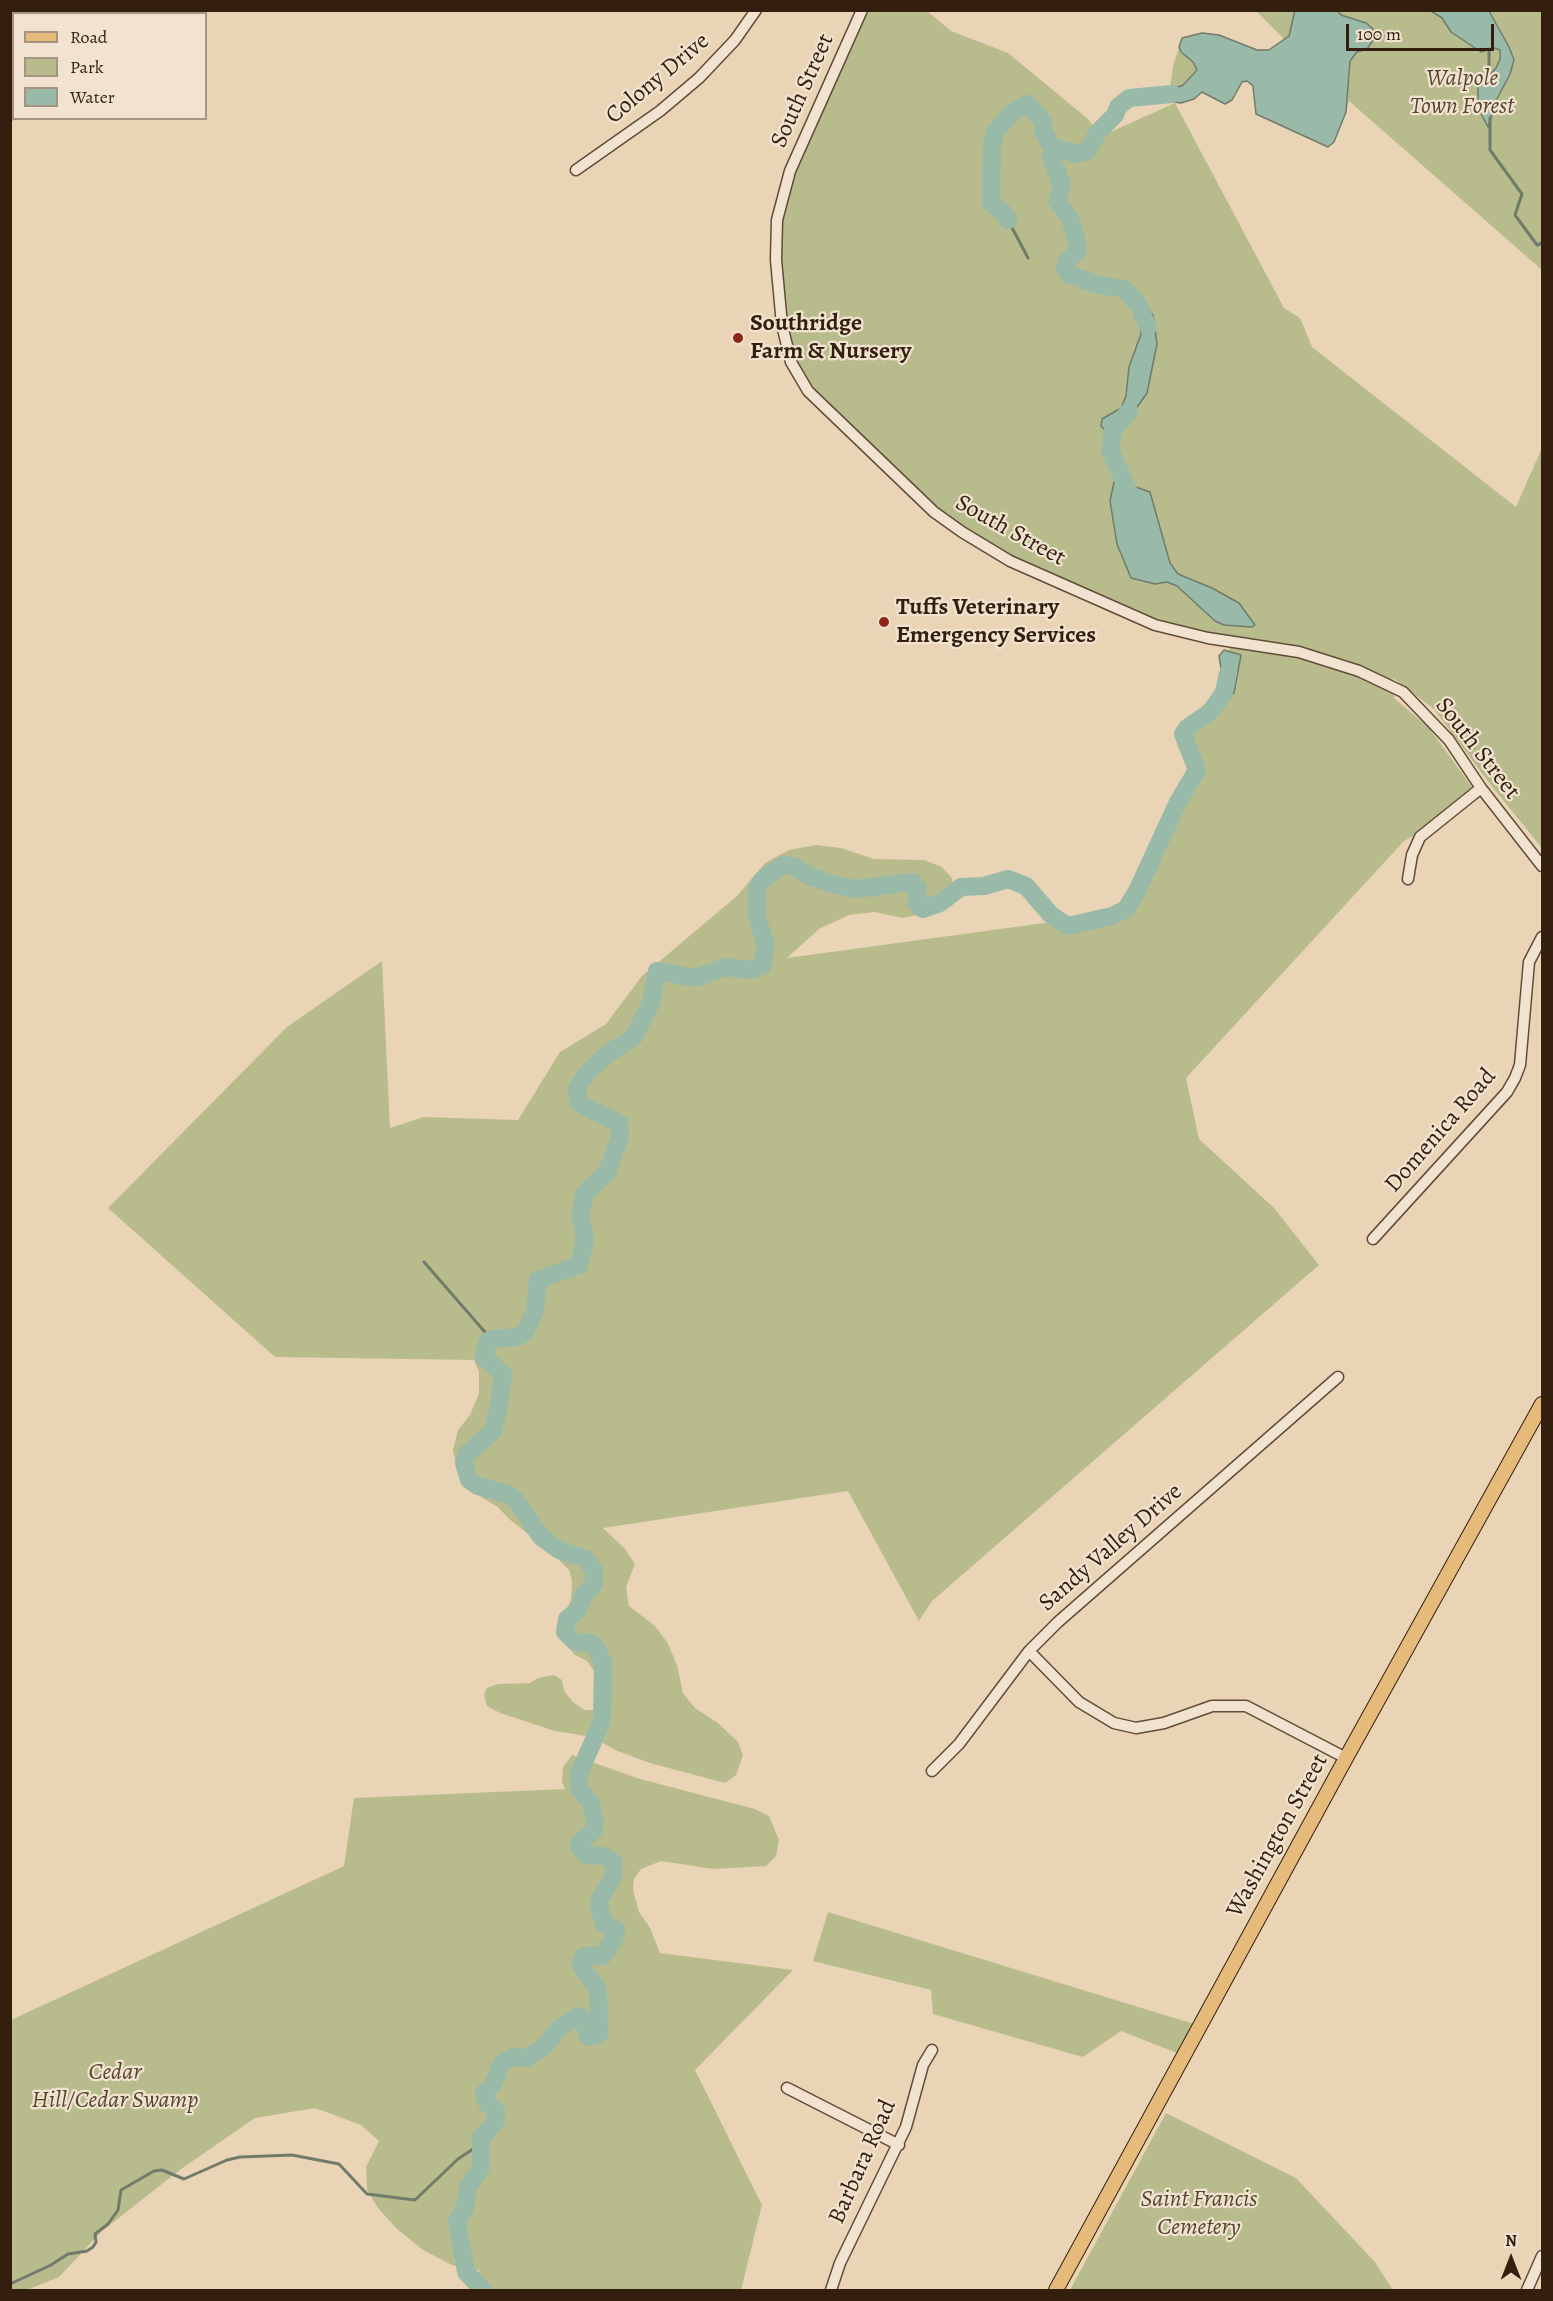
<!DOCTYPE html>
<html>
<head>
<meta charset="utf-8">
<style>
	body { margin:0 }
	#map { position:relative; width:1553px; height:2301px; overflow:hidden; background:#ead4b6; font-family:Alegreya,serif }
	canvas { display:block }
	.frame { position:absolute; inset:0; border:12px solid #341e0e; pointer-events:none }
	.legend { position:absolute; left:12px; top:12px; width:195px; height:108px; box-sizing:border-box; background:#f1e3d0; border:2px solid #a59482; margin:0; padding:8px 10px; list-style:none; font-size:18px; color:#341e0e }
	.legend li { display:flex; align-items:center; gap:12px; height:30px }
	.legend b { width:30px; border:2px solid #a59482 }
	.north { position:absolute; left:1481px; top:2229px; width:60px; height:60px; -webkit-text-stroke:4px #f1e3d0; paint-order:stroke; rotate:0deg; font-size:16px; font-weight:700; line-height:24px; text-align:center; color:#341e0e }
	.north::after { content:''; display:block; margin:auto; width:21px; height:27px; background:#341e0e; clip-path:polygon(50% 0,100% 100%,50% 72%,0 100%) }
	.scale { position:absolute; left:1346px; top:24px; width:148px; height:27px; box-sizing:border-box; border:3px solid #341e0e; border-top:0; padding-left:8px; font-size:18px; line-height:21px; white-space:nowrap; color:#341e0e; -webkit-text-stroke:4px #f1e3d0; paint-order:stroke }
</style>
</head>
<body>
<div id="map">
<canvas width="1553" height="2301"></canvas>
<div class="frame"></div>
<ul class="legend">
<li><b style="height:8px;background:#e5ba7b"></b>Road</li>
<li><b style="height:16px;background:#b8bc8d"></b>Park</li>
<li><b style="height:16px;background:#99b9a9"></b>Water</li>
</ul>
<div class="north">N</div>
<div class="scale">100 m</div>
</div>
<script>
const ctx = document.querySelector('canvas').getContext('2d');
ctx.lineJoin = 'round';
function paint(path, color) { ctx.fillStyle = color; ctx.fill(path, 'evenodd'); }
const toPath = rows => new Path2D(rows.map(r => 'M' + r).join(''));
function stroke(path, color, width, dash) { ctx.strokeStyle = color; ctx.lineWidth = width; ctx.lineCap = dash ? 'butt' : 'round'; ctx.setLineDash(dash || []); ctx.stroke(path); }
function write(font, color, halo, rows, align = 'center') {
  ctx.font = font + ' Alegreya,serif'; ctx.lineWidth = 4.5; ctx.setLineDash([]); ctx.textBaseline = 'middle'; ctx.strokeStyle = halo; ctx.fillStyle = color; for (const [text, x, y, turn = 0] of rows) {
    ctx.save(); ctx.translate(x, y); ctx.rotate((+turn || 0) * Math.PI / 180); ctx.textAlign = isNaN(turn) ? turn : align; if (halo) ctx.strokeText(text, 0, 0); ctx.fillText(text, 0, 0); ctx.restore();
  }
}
paint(toPath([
	[862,11,927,11,951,31,1008,53,1088,119,1098,132,1095,139,1175,103,1284,308,1300,318,1312,347,1516,507,1542,448,1542,848,1490,784,1434,709,1393,678,1394,698,1429,728,1480,798,1404,841,1186,1078,1199,1139,1274,1208,1319,1265,932,1601,919,1621,848,1491,603,1528,625,1549,635,1564,626,1587,629,1606,655,1626,667,1642,677,1665,683,1693,695,1708,718,1723,738,1742,743,1755,736,1775,725,1783,650,1763,615,1750,593,1737,555,1731,500,1713,487,1706,484,1694,487,1688,498,1684,530,1683,538,1678,554,1675,562,1680,564,1691,573,1702,584,1710,594,1710,596,1687,594,1671,587,1661,575,1655,562,1639,560,1623,571,1600,572,1581,569,1570,551,1552,509,1519,498,1507,484,1499,465,1483,457,1469,453,1450,458,1430,470,1415,479,1393,479,1372,474,1360,275,1357,108,1208,287,1027,382,961,390,1128,424,1117,518,1120,560,1052,606,1024,642,976,737,896,765,863,789,850,816,845,841,848,874,859,924,860,942,867,952,878,953,893,946,901,922,914,902,918,875,912,849,915,819,929,787,958,1059,921,1068,926,1078,925,1112,916,1126,909,1133,900,1178,802,1197,770,1183,734,1187,728,1209,713,1224,692,1230,641,1155,625,962,532,808,391,782,325,780,202],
	[1256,11,1542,11,1542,270,1349,101,1334,142,1328,147,1256,114,1253,86,1247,81,1242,82,1232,100,1225,104,1202,92,1284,39],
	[1202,33,1193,62,1197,69,1182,85,1170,88,1173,66,1182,38],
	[572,1755,640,1779,755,1809,769,1816,779,1840,776,1856,766,1866,713,1869,661,1861,641,1869,634,1879,633,1890,639,1912,650,1928,660,1953,793,1970,695,2070,762,2205,741,2290,478,2290,479,2270,452,2265,423,2250,396,2228,378,2208,367,2190,366,2167,379,2141,361,2125,315,2108,255,2118,181,2169,101,2232,59,2277,27,2290,11,2290,11,2020,344,1866,354,1798,565,1789,562,1782,563,1767],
	[828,1912,1194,2024,1187,2057,1121,2031,1083,2057,933,2014,931,1990,813,1961],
	[1166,2113,1296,2178,1374,2261,1393,2290,1070,2290]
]), '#b8bc8d');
const water = toPath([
	[1295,10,1338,11,1341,15,1366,23,1373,29,1374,39,1367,49,1357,52,1350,61,1346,112,1334,142,1328,147,1256,114,1253,86,1247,81,1242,82,1232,100,1225,104,1202,92,1194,99,1181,103,1149,98,1183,85,1197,70,1193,62,1181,52,1179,47,1182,38,1202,33,1219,35,1257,50,1269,50,1289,36,1295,10],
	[1431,11,1489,11,1509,47,1514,60,1510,74,1497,99,1488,127,1478,108,1478,87,1496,68,1500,59,1500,50,1494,48,1481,52,1451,32,1442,18,1431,11],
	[1138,304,1147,308,1153,315,1157,344,1147,393,1128,420,1113,430,1105,430,1101,426,1102,419,1121,408,1126,396,1129,367,1141,334,1138,304],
	[1122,478,1127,478,1133,486,1150,492,1170,563,1178,574,1212,588,1239,603,1255,625,1252,627,1224,625,1215,621,1177,586,1167,582,1155,584,1131,578,1117,544,1110,501,1114,482,1122,478],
	[1224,650,1241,655,1234,693,1226,696,1217,693,1222,674,1219,656,1224,650]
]);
paint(water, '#99b9a9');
stroke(water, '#717b6b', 1.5);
stroke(toPath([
	[1489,49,1489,75],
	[1490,118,1490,150,1522,194,1515,215,1537,245,1542,243],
	[1008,220,1028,258],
	[424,1262,491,1339],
	[10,2284,51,2265,68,2254,87,2251,93,2247,96,2242,95,2234,108,2224,118,2210,121,2190,154,2171,162,2170,184,2179,227,2160,240,2157,292,2155,339,2164,367,2194,415,2200,458,2159,479,2145]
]), '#717b6b', 3);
stroke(toPath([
	[1008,220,1003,212,991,203,992,144,995,133,1012,112,1027,104,1043,121,1043,131,1053,150],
	[1148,327,1138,304,1124,289,1095,284,1068,274,1065,268,1067,261,1077,252,1077,241,1070,219,1057,201,1062,185,1051,157,1053,150,1057,148,1076,154,1087,151,1098,132,1115,115,1118,107,1129,98,1172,94],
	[1129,411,1113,430,1110,450,1133,501],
	[483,2290,466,2272,457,2222,465,2208,468,2187,481,2167,481,2138,496,2121,496,2111,487,2103,484,2093,493,2084,502,2063,512,2057,526,2058,533,2054,543,2048,558,2029,578,2016,584,2019,588,2037,599,2034,598,1989,582,1967,581,1961,584,1956,603,1956,615,1937,616,1930,604,1924,599,1906,600,1898,613,1877,614,1863,604,1856,586,1855,579,1847,580,1842,593,1831,595,1822,591,1803,580,1790,578,1776,602,1721,603,1662,596,1647,592,1643,575,1642,565,1632,567,1619,577,1611,584,1595,594,1584,594,1571,586,1559,559,1550,541,1537,516,1500,510,1495,478,1486,469,1480,464,1463,466,1455,493,1431,499,1406,503,1374,484,1357,487,1343,491,1339,518,1337,525,1332,535,1311,538,1280,579,1265,585,1240,581,1217,584,1194,607,1172,620,1137,619,1123,583,1106,578,1101,577,1088,586,1074,607,1054,634,1037,651,1003,657,971,695,978,726,967,748,970,762,966,766,946,757,917,757,889,762,880,783,865,794,866,809,876,835,885,857,889,913,882,918,889,917,904,923,909,940,903,961,887,984,886,1008,879,1026,886,1051,915,1068,926,1112,916,1126,909,1137,891,1178,802,1197,770,1183,734,1187,728,1209,713,1216,704,1224,692,1228,673]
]), '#99b9a9', 18);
const minor = toPath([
	[862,10,790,171,777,220,776,260,782,325,791,362,808,391,934,512,962,532,1010,561,1155,625,1208,638,1299,652,1359,671,1403,692,1449,740,1481,788,1542,866],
	[576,170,660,111,699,78,735,40,756,10],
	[1408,879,1412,855,1420,837,1481,788],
	[1373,1239,1507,1092,1515,1078,1520,1065,1529,962,1542,937],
	[1029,1651,1079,1702,1114,1723,1136,1728,1164,1723,1212,1706,1246,1706,1346,1758],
	[932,1771,959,1744,1029,1651,1058,1622,1338,1377],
	[787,2088,899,2145],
	[831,2290,840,2263,906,2127,923,2065,932,2050],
	[1527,2290,1542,2256]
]);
const major = toPath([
	[1056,2290,1346,1758,1542,1404]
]);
stroke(minor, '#624c38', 13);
stroke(major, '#341e0e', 16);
stroke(minor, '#f1e3d0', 10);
stroke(major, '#e5ba7b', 14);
stroke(toPath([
	[37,14,37,10],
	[10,123,14,110]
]), '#341e0e', 3, [10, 10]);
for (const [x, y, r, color] of [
	[738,338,6,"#8f2418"],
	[884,622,6,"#8f2418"]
]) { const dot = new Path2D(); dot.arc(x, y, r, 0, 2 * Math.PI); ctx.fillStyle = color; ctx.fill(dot); stroke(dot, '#f1e3d0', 2); }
write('24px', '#341e0e', '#f1e3d0', [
	["Colony Drive",658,79,-40],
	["South Street",803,91,-66],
	["South Street",1010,531,29],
	["South Street",1477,749,52],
	["Domenica Road",1441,1131,-49],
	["Sandy Valley Drive",1111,1548,-41],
	["Washington Street",1278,1836,-61],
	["Barbara Road",863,2162,-66]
]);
write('italic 24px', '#55462e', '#f1e3d0', [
	["Walpole",1462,79],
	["Town Forest",1462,107],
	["Cedar",115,2073],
	["Hill/Cedar Swamp",115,2101],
	["Saint Francis",1199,2200],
	["Cemetery",1199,2228]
]);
write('bold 24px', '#341e0e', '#f1e3d0', [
	["Southridge",750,324],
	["Farm & Nursery",750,352],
	["Tuffs Veterinary",896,608],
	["Emergency Services",896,636]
], 'left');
</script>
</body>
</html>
